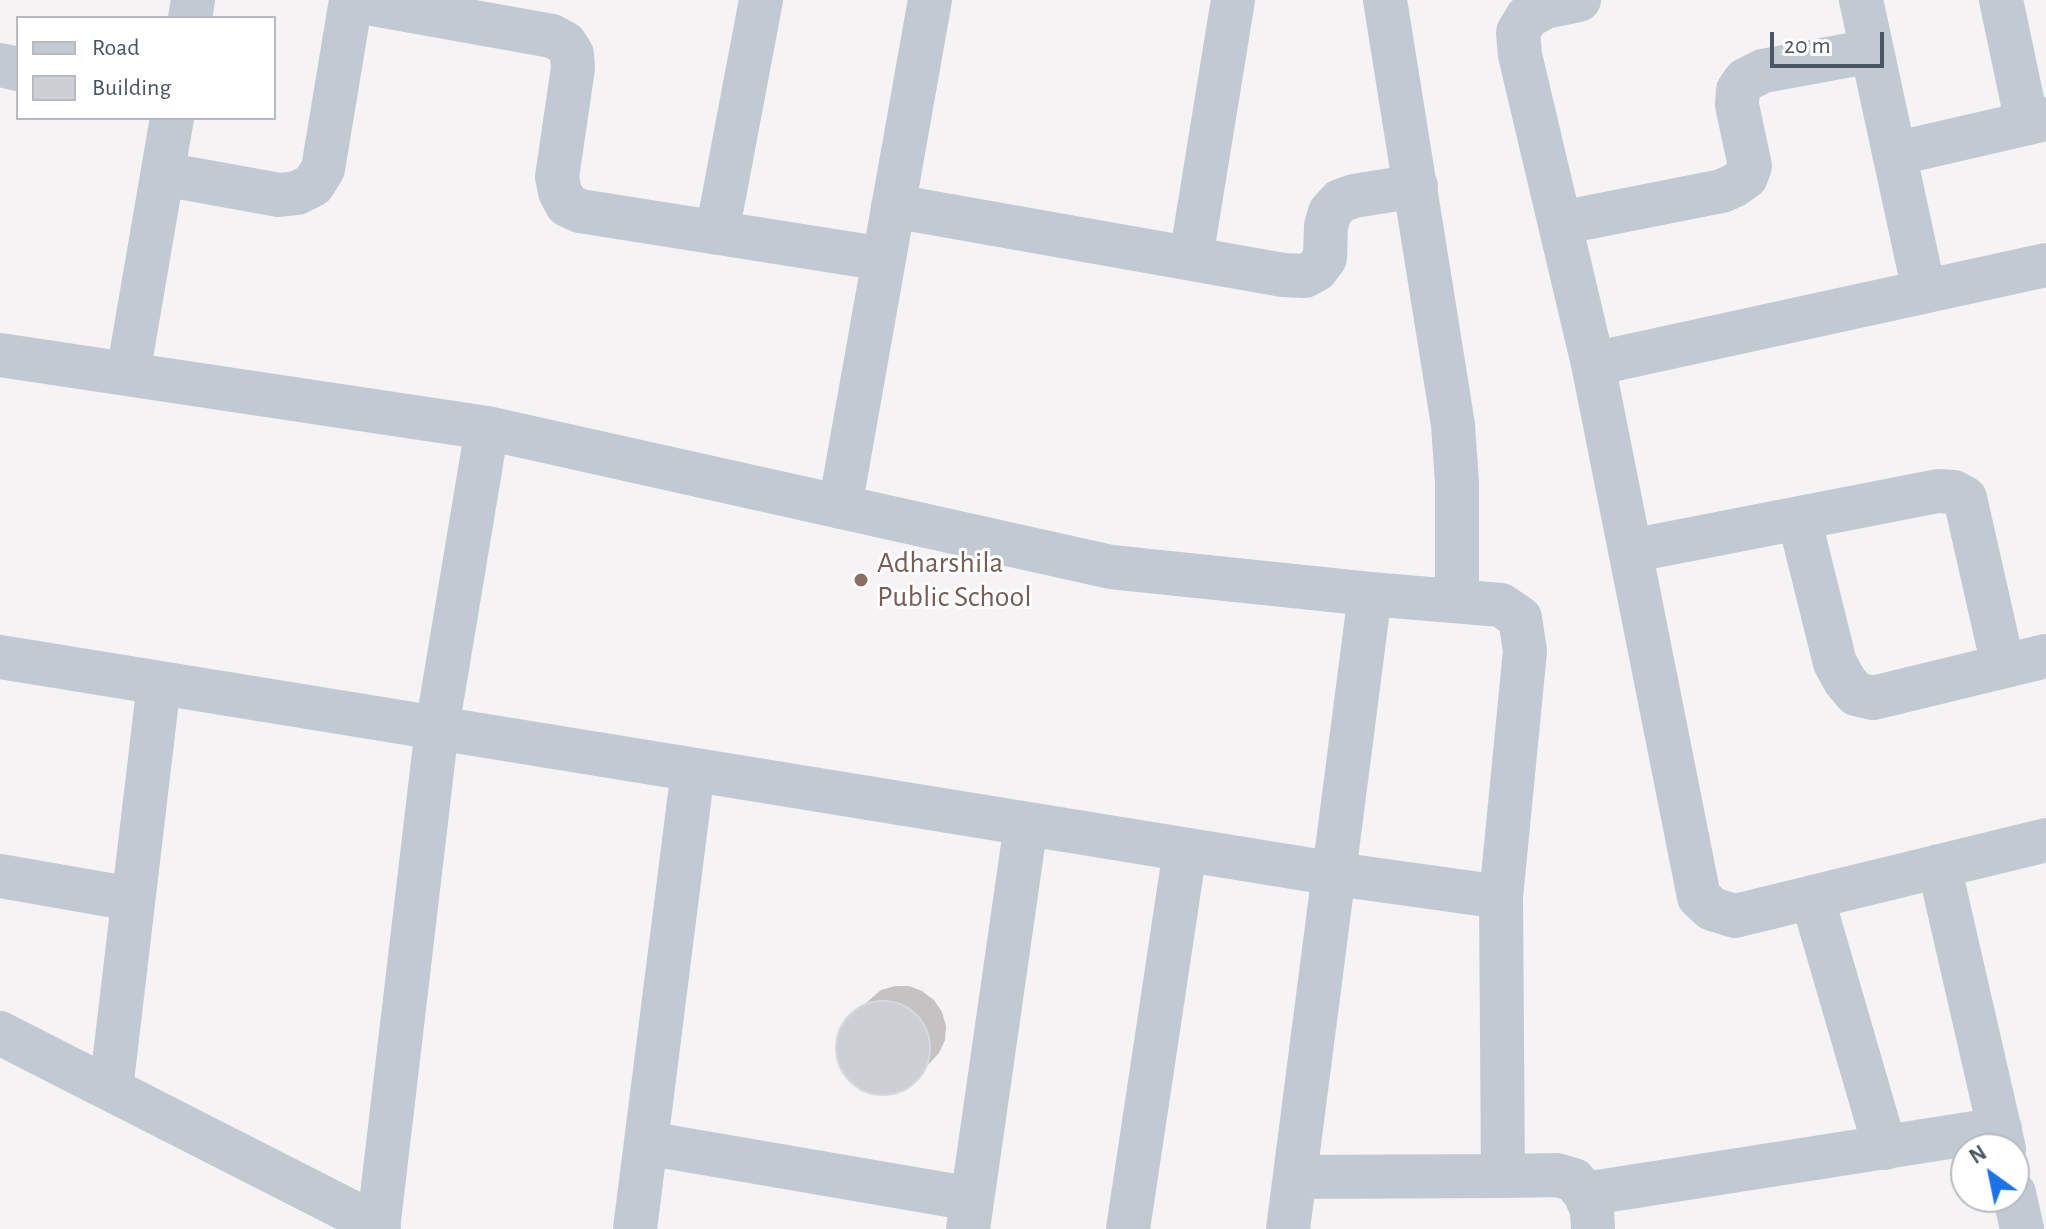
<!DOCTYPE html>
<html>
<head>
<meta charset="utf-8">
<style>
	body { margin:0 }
	#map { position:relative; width:2046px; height:1229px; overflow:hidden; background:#f5f3f3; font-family:"Alegreya Sans",sans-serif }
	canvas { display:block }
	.legend { position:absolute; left:16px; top:16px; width:260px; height:104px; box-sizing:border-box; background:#fff; border:2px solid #b7bbc0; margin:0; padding:10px 14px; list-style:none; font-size:24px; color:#4a5661 }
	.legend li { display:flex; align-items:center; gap:16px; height:40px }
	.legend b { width:40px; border:2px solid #b7bbc0 }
	.north { position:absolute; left:1950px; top:1133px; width:80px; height:80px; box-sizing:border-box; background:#fff; border:2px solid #b7bbc0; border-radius:50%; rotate:327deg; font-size:22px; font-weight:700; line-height:32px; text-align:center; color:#4a5661 }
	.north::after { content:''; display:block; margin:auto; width:28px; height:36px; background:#1a73e8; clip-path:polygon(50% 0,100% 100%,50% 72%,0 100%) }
	.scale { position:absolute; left:1770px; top:32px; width:114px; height:36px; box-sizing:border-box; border:4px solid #4a5661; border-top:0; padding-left:10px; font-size:24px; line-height:28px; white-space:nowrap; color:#4a5661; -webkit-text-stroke:6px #fff; paint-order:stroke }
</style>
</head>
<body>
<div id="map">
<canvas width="2046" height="1229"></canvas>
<ul class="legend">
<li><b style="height:10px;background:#c1cad2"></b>Road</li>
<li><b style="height:22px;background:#cdcfd5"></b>Building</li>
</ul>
<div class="north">N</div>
<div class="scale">20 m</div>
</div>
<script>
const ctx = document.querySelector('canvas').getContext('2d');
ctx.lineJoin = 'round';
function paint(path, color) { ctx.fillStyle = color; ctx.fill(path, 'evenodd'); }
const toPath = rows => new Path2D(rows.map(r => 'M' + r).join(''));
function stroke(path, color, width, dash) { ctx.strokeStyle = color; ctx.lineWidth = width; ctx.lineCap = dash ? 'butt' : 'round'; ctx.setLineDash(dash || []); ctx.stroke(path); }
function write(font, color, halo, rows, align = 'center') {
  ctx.font = font + ' "Alegreya Sans",sans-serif'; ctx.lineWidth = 6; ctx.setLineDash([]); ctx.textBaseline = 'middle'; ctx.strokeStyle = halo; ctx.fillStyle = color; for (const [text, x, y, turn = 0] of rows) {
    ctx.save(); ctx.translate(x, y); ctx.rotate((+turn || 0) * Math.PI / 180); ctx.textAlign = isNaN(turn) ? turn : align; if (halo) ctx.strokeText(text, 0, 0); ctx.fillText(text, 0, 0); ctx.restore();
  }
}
paint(toPath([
	[895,986,909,986,922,991,934,1000,942,1012,946,1026,945,1040,939,1053,912,1082,900,1090,885,1093,869,1091,855,1084,845,1073,839,1059,838,1043,842,1029,851,1016,881,990]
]), '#0003');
const building = toPath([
	'836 1048a47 47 0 1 1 94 0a47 47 0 1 1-94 0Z'
]);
paint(building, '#cdcfd5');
stroke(building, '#d7d9de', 2);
stroke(toPath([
	[351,0,552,36,565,43,572,54,573,68,557,177,560,192,567,205,580,211,884,259],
	[1385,0,1453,425,1457,483,1457,601],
	[1579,0,1545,7,1527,17,1518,32,1520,55,1593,364],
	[1861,0,1924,291],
	[2001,0,2027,123],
	[190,18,193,0],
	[0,65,18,69],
	[1894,154,2046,119],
	[163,174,279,195,297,193,313,185,323,169,351,0],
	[893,206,1283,275,1305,276,1316,270,1325,258,1326,226,1330,212,1340,201,1354,196,1416,186],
	[1560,223,1722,191,1735,185,1746,177,1750,166,1737,105,1738,90,1745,80,1763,71,1872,51],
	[717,233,761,0],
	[1191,258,1233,0],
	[2046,265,1593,364,1699,897,1712,909,1735,916,2046,840],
	[0,355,487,428,1111,567,1370,594,1501,605,1520,618,1525,651,1501,897,1503,1176,1557,1175,1574,1180,1585,1194,1592,1210,1593,1229],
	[128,374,172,118],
	[840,507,930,0],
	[1799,518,1835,663,1845,681,1856,694,1873,698,2046,656],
	[1630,551,1938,491,1954,492,1965,498,2003,666],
	[0,657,1336,874,1501,897],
	[1939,866,2004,1149],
	[0,876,132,899],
	[1812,897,1885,1148],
	[0,1033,379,1226],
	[111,1089,159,683],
	[646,1143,972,1199],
	[1295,1177,1503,1176],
	[2014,1193,2022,1229],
	[1585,1194,2000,1129],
	[378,1229,437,728,487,428],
	[635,1229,693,770],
	[968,1229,1026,824],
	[1128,1229,1185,850],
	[1288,1229,1370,594]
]), '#c1cad2', 44);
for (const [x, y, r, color] of [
	[861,580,8,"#8d6e63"]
]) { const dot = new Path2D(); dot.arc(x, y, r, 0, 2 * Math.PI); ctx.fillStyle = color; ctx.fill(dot); stroke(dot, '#fff', 3); }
write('30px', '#785e54', '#fff', [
	["Adharshila",877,563],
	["Public School",877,597]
], 'left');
</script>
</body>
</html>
